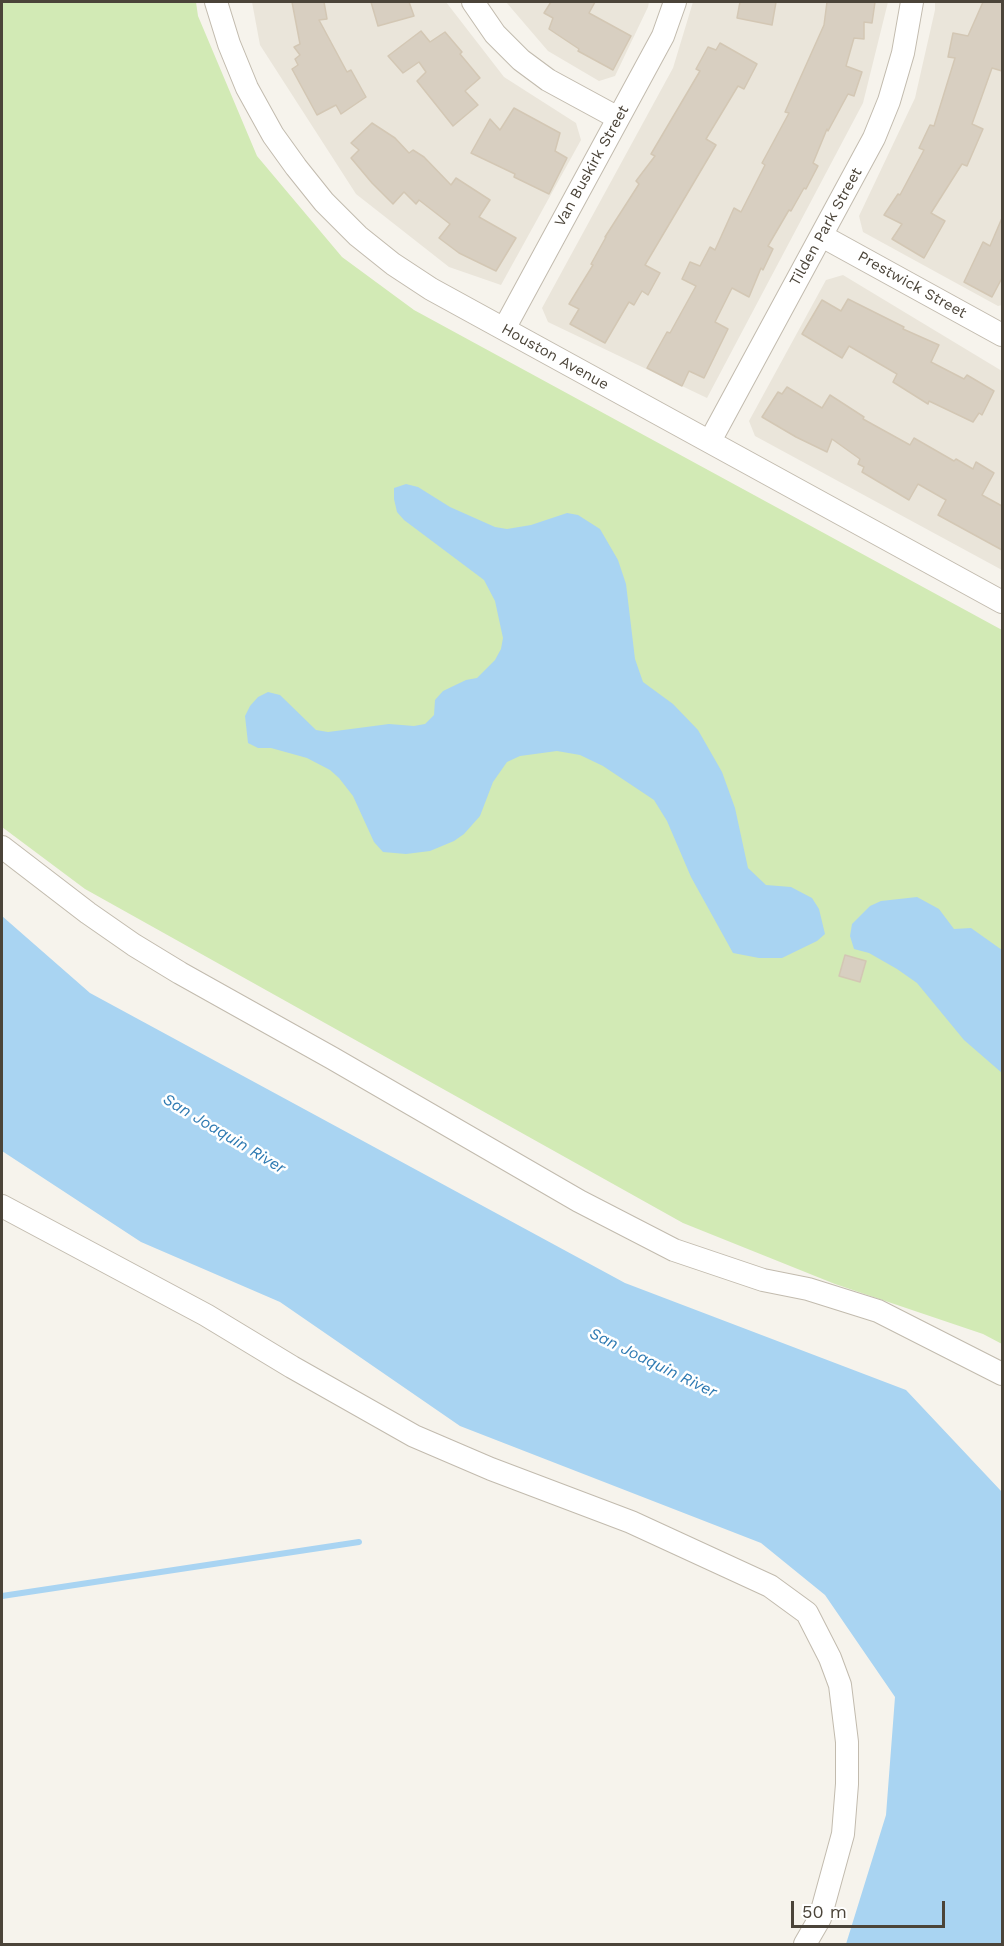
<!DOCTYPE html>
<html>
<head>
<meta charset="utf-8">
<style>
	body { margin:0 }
	#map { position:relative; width:1004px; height:1946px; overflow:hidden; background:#f6f3ec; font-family:"Work Sans",sans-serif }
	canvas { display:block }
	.frame { position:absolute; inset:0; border:3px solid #4b4439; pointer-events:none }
	.scale { position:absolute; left:791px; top:1901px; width:154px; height:27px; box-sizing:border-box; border:3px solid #4b4439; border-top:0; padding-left:8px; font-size:18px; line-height:21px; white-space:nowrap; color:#4b4439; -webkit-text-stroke:4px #fff; paint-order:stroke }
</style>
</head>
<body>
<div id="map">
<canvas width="1004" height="1946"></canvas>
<div class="frame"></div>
<div class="scale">50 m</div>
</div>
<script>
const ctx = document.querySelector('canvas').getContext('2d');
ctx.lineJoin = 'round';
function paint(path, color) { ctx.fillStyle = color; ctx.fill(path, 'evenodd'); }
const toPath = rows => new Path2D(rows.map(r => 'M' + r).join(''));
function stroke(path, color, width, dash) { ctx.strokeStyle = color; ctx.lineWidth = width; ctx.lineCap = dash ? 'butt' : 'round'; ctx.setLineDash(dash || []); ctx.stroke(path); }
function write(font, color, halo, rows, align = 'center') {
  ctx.font = font + ' "Work Sans",sans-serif'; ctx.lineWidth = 5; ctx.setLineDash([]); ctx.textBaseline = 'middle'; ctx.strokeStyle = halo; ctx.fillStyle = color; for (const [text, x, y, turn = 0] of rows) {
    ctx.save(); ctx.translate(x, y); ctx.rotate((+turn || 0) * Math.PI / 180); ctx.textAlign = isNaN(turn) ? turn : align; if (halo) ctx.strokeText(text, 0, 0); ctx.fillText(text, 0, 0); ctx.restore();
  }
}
paint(toPath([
	[252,2,446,2,504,77,576,123,581,140,501,285,449,267,356,194,260,45],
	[506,2,649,2,648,7,615,76,599,81,548,51],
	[693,2,888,2,863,103,707,398,548,322,542,308,673,68],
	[935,2,1002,2,1002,305,998,306,863,232,859,216,915,98,935,10],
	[843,275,1002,371,1002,570,755,436,749,421,826,280]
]), '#eae5da');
paint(toPath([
	[2,2,196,2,198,16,257,156,342,257,414,310,1002,630,1002,1344,983,1334,835,1284,683,1223,85,889,2,827]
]), '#d2eab5');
paint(toPath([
	[406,484,418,487,450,507,495,527,507,529,531,525,567,513,578,515,600,529,618,560,626,584,635,659,643,682,673,704,698,730,722,772,735,808,748,868,766,885,791,887,812,898,819,909,825,934,817,941,782,958,759,958,733,953,691,877,667,821,654,800,603,766,580,755,557,751,520,756,507,762,493,782,480,816,464,834,454,841,430,851,406,854,383,852,374,842,353,796,339,778,330,770,307,758,271,748,258,748,248,743,245,716,250,706,258,697,268,692,280,695,316,730,328,732,389,724,414,726,425,724,434,715,435,700,443,691,466,680,477,678,495,660,501,649,503,638,495,601,484,580,404,520,397,512,394,499,394,488],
	[917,897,939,909,954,929,971,928,1002,950,1002,1073,964,1040,917,983,897,969,869,953,854,949,850,936,852,924,870,906,881,901],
	[2,916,90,993,625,1283,906,1390,1002,1492,1002,1944,846,1944,886,1815,895,1697,825,1595,761,1543,460,1426,280,1302,141,1242,2,1151]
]), '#a9d4f2');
stroke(toPath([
	[2,1596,359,1542]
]), '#a9d4f2', 6);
const building = toPath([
	[292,2,324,2,327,19,319,20,347,72,351,70,366,97,341,114,336,105,317,115,292,69,298,65,295,59,300,55,294,47,300,44,292,2],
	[371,2,409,2,414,16,378,26,371,2],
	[551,2,595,2,589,13,631,36,613,70,578,51,579,49,549,29,553,18,544,13,551,2],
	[740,2,776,2,772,25,737,18,740,2],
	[827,2,875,2,872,23,864,22,864,39,854,38,846,66,862,72,854,96,848,94,828,131,827,129,813,163,818,166,806,189,804,188,791,211,789,210,768,246,773,249,763,270,761,268,749,297,732,288,715,322,728,329,704,378,689,371,682,386,647,368,667,332,670,333,696,286,682,279,690,262,700,266,710,247,715,250,734,208,741,212,765,165,762,163,789,113,785,112,824,25,827,2],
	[983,2,1002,2,1002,71,992,68,972,124,983,129,967,166,962,164,931,213,945,221,924,258,892,239,902,224,884,215,898,194,900,195,924,150,919,148,930,125,934,126,955,58,948,57,953,33,968,36,983,2],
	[421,31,430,42,445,32,462,52,460,54,480,78,465,91,478,105,453,126,417,81,426,72,419,62,403,73,388,56,421,31],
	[720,43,757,64,744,89,738,86,706,139,716,145,645,265,660,273,648,295,642,291,634,305,629,302,605,343,570,324,579,309,569,304,593,265,591,264,606,237,605,237,639,184,636,181,655,156,651,154,700,71,696,69,708,47,716,50,720,43],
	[514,108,560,133,555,151,567,158,549,194,514,177,515,174,471,153,490,119,500,130,514,108],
	[372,123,395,138,409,153,413,150,424,157,451,185,456,178,490,200,479,217,516,238,496,271,459,253,439,238,450,224,419,200,416,204,404,192,393,204,372,183,351,158,359,150,351,143,372,123],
	[1002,218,1002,278,992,297,964,282,983,242,990,246,1002,218],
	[848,299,904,327,903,329,939,345,931,362,964,379,967,375,994,391,982,415,979,413,973,422,929,401,928,404,893,382,897,374,849,346,842,358,802,334,822,300,841,311,848,299],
	[787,387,822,408,830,395,864,417,863,419,910,445,914,438,954,461,956,459,973,469,976,462,994,473,982,495,1002,506,1002,550,938,515,946,500,918,484,909,500,862,472,864,467,858,464,860,459,832,439,827,452,796,437,762,417,778,392,782,394,787,387],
	[845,955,866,961,860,982,839,976,845,955]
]);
paint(building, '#d8cfc1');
stroke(building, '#d3c7b4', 1.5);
const street = toPath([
	[216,2,229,44,247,88,273,135,296,167,324,202,358,236,393,264,431,289,1002,602],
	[473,2,495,34,521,60,548,80,618,118],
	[822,236,1002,335],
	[504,329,663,36,675,2],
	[710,441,874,138,889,101,903,53,912,2],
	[2,847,88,913,134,945,180,973,332,1058,579,1201,674,1250,763,1280,808,1289,878,1311,1002,1374],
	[2,1206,206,1315,292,1367,414,1436,491,1469,631,1522,770,1586,807,1613,830,1658,840,1685,847,1742,847,1784,843,1834,820,1918,805,1944]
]);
stroke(street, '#c2bbae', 24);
stroke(street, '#fff', 22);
write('15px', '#4b4439', '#fff', [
	["Van Buskirk Street",592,166,-61],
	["Tilden Park Street",826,227,-61],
	["Prestwick Street",912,285,29],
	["Houston Avenue",555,357,29]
]);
write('italic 16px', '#2e7ab2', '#fff', [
	["San Joaquin River",224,1134,31],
	["San Joaquin River",653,1363,26]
]);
</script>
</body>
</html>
